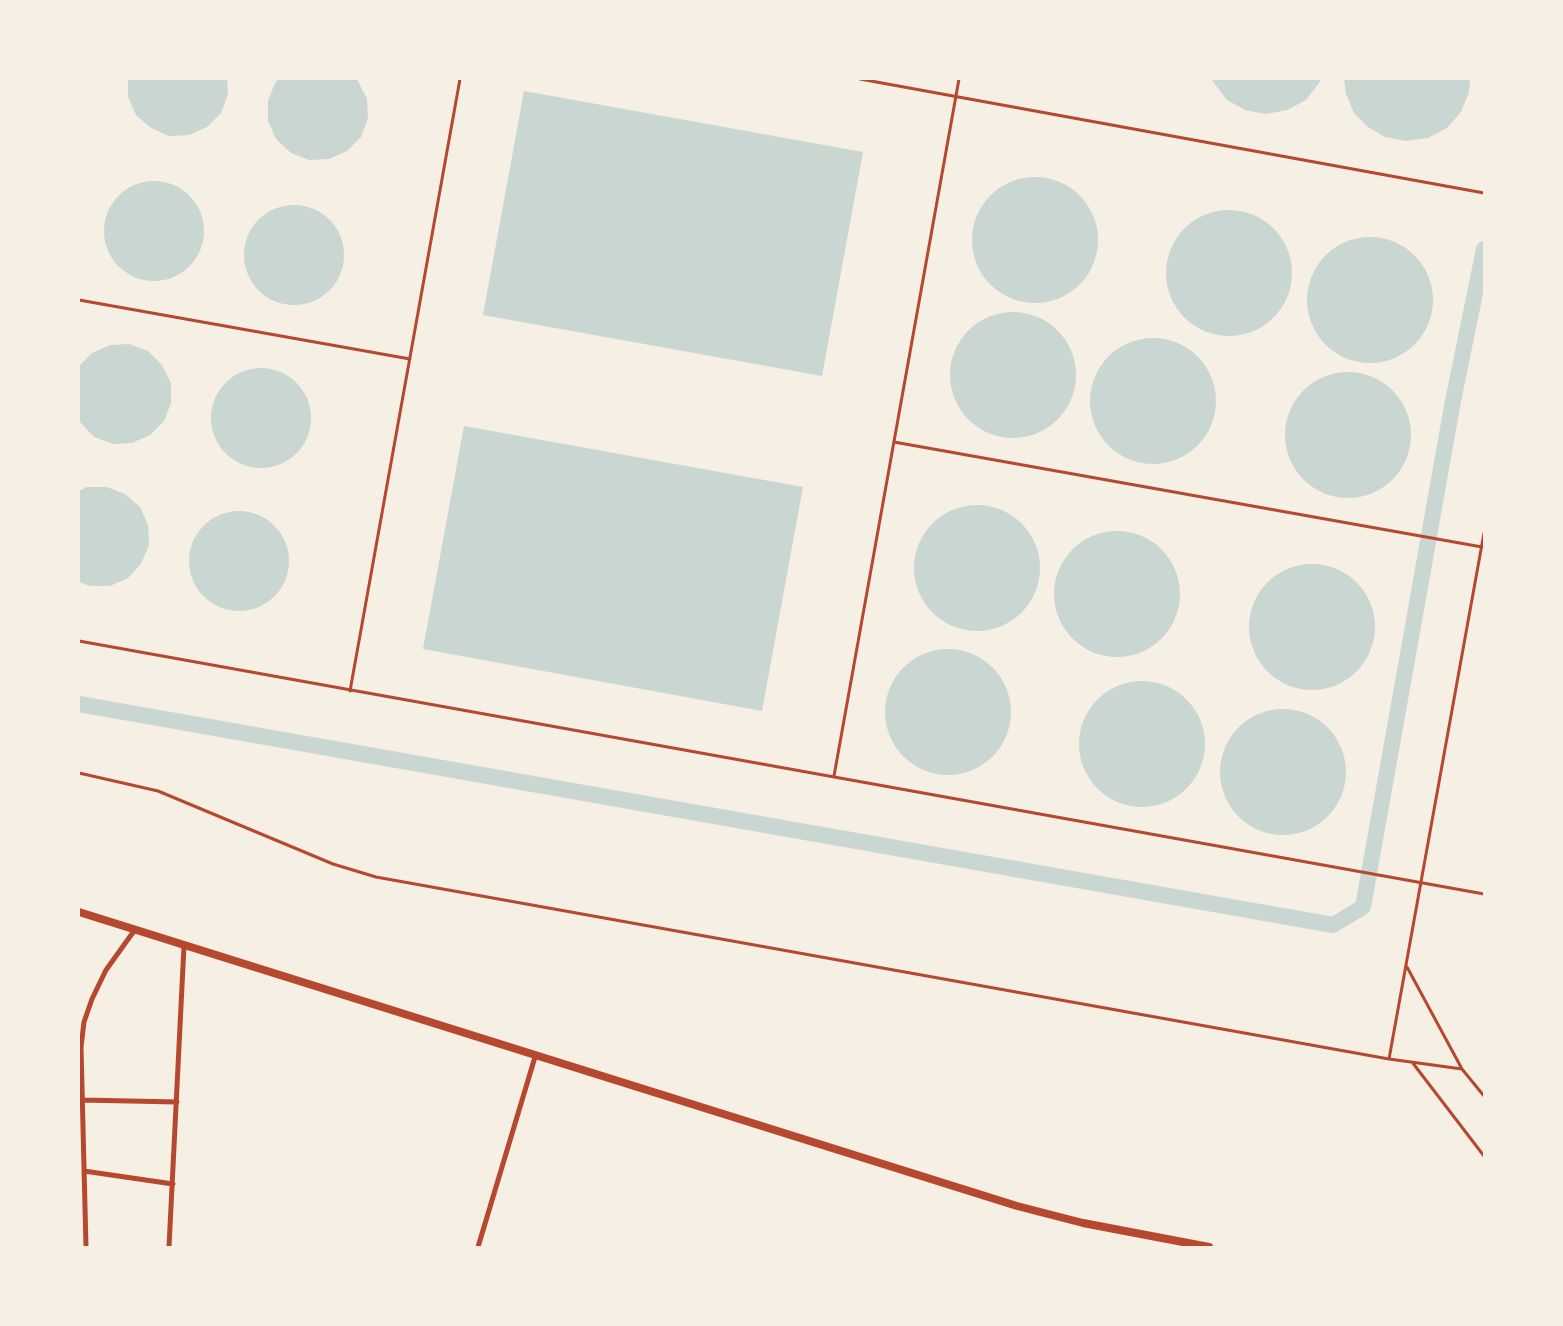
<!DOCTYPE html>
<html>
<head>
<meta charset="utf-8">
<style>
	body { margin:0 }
	#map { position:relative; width:1563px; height:1326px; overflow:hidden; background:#f6efe4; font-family:"Titillium Web",sans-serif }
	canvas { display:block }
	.frame { position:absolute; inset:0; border:80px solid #f6efe4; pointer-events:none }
</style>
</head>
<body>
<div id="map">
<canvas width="1563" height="1326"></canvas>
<div class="frame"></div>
</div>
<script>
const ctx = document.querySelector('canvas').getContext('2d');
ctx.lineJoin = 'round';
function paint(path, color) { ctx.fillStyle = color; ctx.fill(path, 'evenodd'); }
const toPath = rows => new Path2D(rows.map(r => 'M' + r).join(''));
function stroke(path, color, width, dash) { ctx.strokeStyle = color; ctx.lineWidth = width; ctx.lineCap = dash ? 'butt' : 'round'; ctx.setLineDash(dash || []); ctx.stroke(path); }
paint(toPath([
	[128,79,227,79,228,94,221,113,207,127,189,135,169,136,151,128,136,115,128,97],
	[279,79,357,79,367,99,368,118,361,137,347,151,329,159,309,160,291,153,276,139,268,121,268,101,275,83],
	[1211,79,1322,79,1306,100,1287,110,1266,114,1245,110,1227,100],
	[1344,79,1470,79,1469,92,1461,112,1447,128,1428,138,1406,141,1385,137,1368,127,1354,113,1346,94],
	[524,91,863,152,822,376,483,315],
	'972 240a63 63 0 1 1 126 0a63 63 0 1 1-126 0Z',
	'104 231a50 50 0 1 1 100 0a50 50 0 1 1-100 0Z',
	'244 255a50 50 0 1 1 100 0a50 50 0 1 1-100 0Z',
	'1166 273a63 63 0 1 1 126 0a63 63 0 1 1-126 0Z',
	'1307 300a63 63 0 1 1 126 0a63 63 0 1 1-126 0Z',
	'950 375a63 63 0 1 1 126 0a63 63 0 1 1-126 0Z',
	'1090 401a63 63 0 1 1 126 0a63 63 0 1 1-126 0Z',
	[129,344,148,351,162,365,171,383,171,403,164,421,150,435,132,443,113,444,94,437,79,421,79,366,92,353,110,345],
	'211 418a50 50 0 1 1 100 0a50 50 0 1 1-100 0Z',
	'1285 435a63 63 0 1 1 126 0a63 63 0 1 1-126 0Z',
	[464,426,803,487,762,711,423,649],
	[87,487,107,487,125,494,140,507,148,525,149,545,141,564,128,578,110,586,90,586,79,582,79,491],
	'914 568a63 63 0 1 1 126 0a63 63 0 1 1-126 0Z',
	'189 561a50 50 0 1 1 100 0a50 50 0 1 1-100 0Z',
	'1054 594a63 63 0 1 1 126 0a63 63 0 1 1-126 0Z',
	'1249 627a63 63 0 1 1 126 0a63 63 0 1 1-126 0Z',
	'885 712a63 63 0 1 1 126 0a63 63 0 1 1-126 0Z',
	'1079 744a63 63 0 1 1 126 0a63 63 0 1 1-126 0Z',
	'1220 772a63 63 0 1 1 126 0a63 63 0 1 1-126 0Z'
]), '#c9d6d2');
stroke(toPath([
	[79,704,1333,925,1363,907,1453,401,1484,249]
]), '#c9d6d2', 16);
stroke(toPath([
	[860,79,1484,193],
	[79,300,410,359],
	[894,442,1482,547],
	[79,641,1484,894],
	[350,691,460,79],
	[79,773,158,791,333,864,376,877,1389,1059,1462,1069],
	[834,776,959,79],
	[1407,967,1462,1069,1484,1096],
	[1389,1059,1484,533],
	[1412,1062,1484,1156]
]), '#b5482f', 3);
stroke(toPath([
	[82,1100,177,1102],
	[84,1171,173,1184],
	[86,1247,81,1047,84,1022,92,999,106,970,134,931],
	[169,1247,184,946],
	[478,1247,535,1057]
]), '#b5482f', 5);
stroke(toPath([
	[79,912,1017,1206,1083,1223,1209,1247]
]), '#b5482f', 8);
</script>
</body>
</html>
